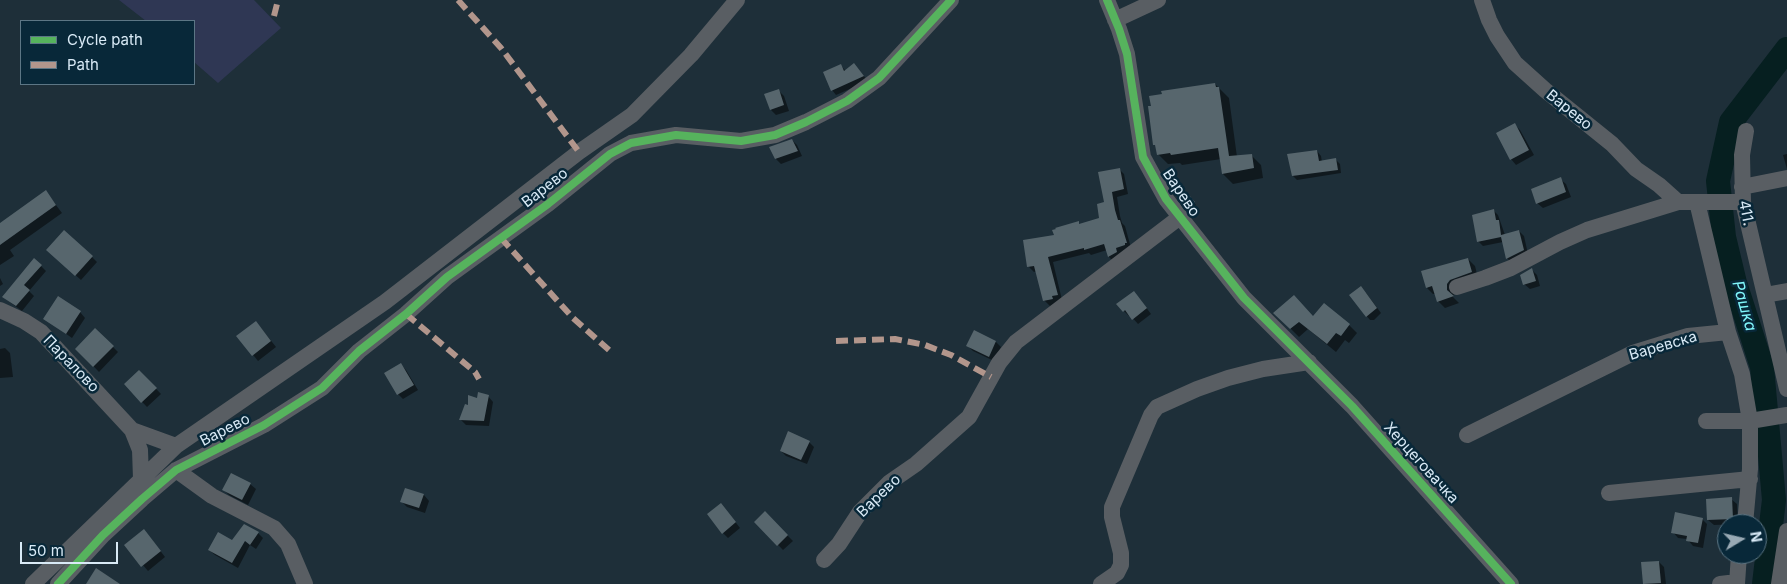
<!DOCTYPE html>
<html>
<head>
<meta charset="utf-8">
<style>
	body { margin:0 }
	#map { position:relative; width:1787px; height:584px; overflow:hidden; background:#1e2f39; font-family:Inter,sans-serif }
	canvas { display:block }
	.legend { position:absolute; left:20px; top:20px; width:175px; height:65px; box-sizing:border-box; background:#082839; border:1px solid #5c7685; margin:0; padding:6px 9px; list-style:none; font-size:15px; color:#d9eaf6 }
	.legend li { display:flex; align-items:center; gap:10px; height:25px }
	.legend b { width:25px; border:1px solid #5c7685 }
	.north { position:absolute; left:1717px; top:514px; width:50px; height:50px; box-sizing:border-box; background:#082839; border:1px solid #5c7685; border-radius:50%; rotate:81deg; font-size:14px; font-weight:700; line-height:20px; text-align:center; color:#d9eaf6 }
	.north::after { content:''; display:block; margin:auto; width:18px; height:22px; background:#98a9b4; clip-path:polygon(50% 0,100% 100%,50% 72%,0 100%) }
	.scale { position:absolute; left:20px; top:542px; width:98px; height:22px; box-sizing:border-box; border:2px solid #d9eaf6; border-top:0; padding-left:6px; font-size:15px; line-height:18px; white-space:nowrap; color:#d9eaf6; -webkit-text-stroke:4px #082839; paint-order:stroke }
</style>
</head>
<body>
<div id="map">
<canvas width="1787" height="584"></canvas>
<ul class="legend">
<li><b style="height:6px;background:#56b35d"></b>Cycle path</li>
<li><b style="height:6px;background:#b2968c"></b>Path</li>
</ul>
<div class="north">N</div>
<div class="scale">50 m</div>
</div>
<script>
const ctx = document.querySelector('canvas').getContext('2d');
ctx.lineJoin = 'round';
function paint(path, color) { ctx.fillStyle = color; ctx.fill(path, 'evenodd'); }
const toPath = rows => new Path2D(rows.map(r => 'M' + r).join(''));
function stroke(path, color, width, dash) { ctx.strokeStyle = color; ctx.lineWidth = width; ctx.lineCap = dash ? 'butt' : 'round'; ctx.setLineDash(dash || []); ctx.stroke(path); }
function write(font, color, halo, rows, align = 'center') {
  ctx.font = font + ' Inter,sans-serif'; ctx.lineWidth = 5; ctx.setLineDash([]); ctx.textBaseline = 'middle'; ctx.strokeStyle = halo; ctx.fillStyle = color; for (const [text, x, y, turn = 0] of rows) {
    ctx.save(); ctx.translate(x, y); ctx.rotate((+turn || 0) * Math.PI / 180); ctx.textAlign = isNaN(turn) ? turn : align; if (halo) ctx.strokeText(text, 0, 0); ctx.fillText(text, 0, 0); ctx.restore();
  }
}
paint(toPath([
	[119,0,254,0,281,28,218,83,194,62,194,21,146,21]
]), '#2f3754');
paint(toPath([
	[841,66,846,71,858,69,868,81,836,95,832,90],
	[1215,84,1229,98,1237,157,1251,155,1261,165,1263,178,1233,184,1223,174,1221,159,1182,165,1180,163,1168,164,1158,154,1157,147,1155,145],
	[779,91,784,96,789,111,776,115,771,110],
	[1515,125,1520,130,1534,155,1516,165,1511,159],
	[792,140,797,145,802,156,781,164,776,159,771,148],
	[1317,151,1321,156,1322,162,1336,160,1340,164,1341,173,1297,180,1293,176],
	[1787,154,1787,169,1783,155],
	[1119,169,1124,174,1128,194,1117,197,1120,216,1122,223,1125,226,1131,248,1114,262,1109,257,1107,250,1091,255,1089,253,1053,262,1062,300,1057,304,1050,306,1044,300,1037,271,1034,272,1029,267,1055,236,1078,223,1080,225,1100,219],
	[1560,179,1566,184,1571,197,1543,208,1537,203],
	[46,192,62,213,10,250,14,256,0,265,0,229],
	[1188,196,1196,205,1190,210,1188,208],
	[1493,210,1498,215,1505,235,1519,231,1524,236,1528,254,1512,263,1507,258,1503,242,1483,246,1478,241],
	[53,255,92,257,97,262,81,280],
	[1468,259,1475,266,1478,278,1456,287,1453,297,1459,303,1445,308,1438,301,1436,294,1433,294,1427,288],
	[41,266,46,271,29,291,34,296,22,311,3,297],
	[1532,270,1537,275,1540,286,1530,289,1524,284],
	[0,278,3,284,0,286],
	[1366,293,1381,313,1374,320,1370,320,1365,314],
	[1139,298,1151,314,1138,324,1130,315,1129,316,1124,311],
	[80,312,85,318,72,338,45,319],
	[1275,313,1313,318,1349,325,1357,333,1349,343,1345,340,1336,352,1308,329,1299,337],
	[261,328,276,347,258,361,238,336],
	[96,330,118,352,99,372,77,349],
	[996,342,1001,347,994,361,973,351,968,346],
	[5,348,10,353,13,377,0,378,0,349],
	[401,365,406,370,418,390,403,399,398,394],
	[139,371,161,394,147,407,125,384],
	[488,396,493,402,489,426,466,425,460,419,470,406,478,399],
	[809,442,814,447,807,464,786,456,781,451],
	[250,484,256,489,248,505,229,495,224,490],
	[406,489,424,495,429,501,425,513,407,507,402,502],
	[1731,499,1737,504,1738,524,1714,525,1708,520],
	[726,510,740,528,728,538,723,533],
	[765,513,793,541,783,550,756,522],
	[1702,519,1707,524,1703,548,1693,546,1687,539,1678,538,1673,532],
	[258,533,263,538,256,549,250,545,238,568,215,555,209,550],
	[149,536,165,557,148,571,126,545],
	[1659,562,1664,567,1666,584,1644,584,1642,564]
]), '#0007');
stroke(toPath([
	[1764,584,1774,500,1762,367,1735,283,1724,237,1718,181,1731,122,1787,49]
]), '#061f20', 24);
paint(toPath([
	[854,63,864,76,831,91,823,72,841,64,844,71],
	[1215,83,1216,87,1219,87,1229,156,1252,154,1254,168,1222,174,1218,148,1171,155,1170,153,1157,155,1155,145,1153,145,1148,106,1151,106,1149,96,1162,94,1161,91],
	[779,89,784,105,770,110,764,94],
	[1515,123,1529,150,1510,160,1496,133],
	[792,139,798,151,775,159,769,147],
	[1317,150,1319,161,1336,158,1338,170,1292,176,1287,154],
	[1120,168,1124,189,1112,192,1115,210,1118,220,1120,220,1127,243,1125,243,1125,245,1116,248,1117,252,1108,257,1104,244,1084,250,1084,248,1048,257,1058,295,1052,296,1053,299,1043,301,1034,266,1027,267,1023,240,1054,235,1052,230,1056,229,1055,228,1079,221,1079,224,1099,218,1097,204,1104,202,1098,172],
	[1561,177,1566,192,1536,204,1531,189],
	[46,190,56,205,0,245,0,223],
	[1188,194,1195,202,1187,209,1180,201],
	[1494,209,1496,220,1499,220,1501,235,1519,230,1524,250,1506,259,1501,237,1477,242,1472,215],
	[64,230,93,256,75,276,46,250],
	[34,258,42,265,24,285,30,290,16,306,2,297],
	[1468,258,1472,272,1450,280,1447,284,1447,290,1454,296,1437,302,1432,286,1426,288,1421,271],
	[1532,268,1536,281,1523,285,1520,275],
	[1361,286,1377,308,1366,317,1349,295],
	[1134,291,1147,308,1132,320,1125,310,1123,312,1116,304],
	[1294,295,1313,316,1324,303,1350,324,1341,336,1336,333,1327,344,1299,322,1290,329,1273,313],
	[58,296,81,311,66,334,43,319],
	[256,321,271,341,252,356,236,336],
	[95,328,114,346,93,367,75,349],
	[974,330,996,341,989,357,966,346],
	[401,363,414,385,397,395,384,373],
	[139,370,157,388,141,403,124,384],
	[478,392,489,395,484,421,459,420,465,404,468,405,468,395,477,398],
	[788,431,810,441,801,460,780,451],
	[231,473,251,483,242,500,222,490],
	[405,488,424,494,419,508,400,502],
	[1732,497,1733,519,1707,520,1706,499],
	[721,503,736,522,722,534,707,514],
	[765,511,788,535,777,546,754,522],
	[1675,512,1703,518,1698,543,1686,541,1687,536,1671,533],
	[244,524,259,532,250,545,245,541,232,563,208,550,218,532,232,540],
	[144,529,161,551,141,567,124,545],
	[1659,561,1661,583,1643,584,1641,562],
	[96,568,120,584,86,584]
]), '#57666d');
stroke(toPath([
	[1107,0,1119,29,1127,54,1143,157,1166,199,1244,298,1352,406,1511,584],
	[1482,0,1489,20,1497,36,1515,63,1545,90,1612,144,1636,169,1659,185,1678,202,1743,202],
	[1115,20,1158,0],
	[1746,131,1742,155,1743,202,1787,389],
	[1742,187,1787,178],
	[1697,202,1728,332],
	[1457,287,1485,278,1511,268,1560,242,1587,230,1678,202],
	[1765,295,1787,291],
	[0,310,24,321,41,332,132,430,140,450,141,479],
	[1706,421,1750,421,1787,415],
	[132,430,176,446],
	[1467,435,1633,353,1688,336,1728,332,1742,374,1750,421,1750,469,1745,524],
	[176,470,212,496,274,528,288,544,305,584],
	[1609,493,1750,479],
	[824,560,839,544,860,512,890,482,916,464,969,417,999,363,1016,342,1180,217],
	[33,584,176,446,385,302,579,152,632,115,691,55,737,0],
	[58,584,103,535,142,499,176,470,264,425,322,388,359,351,406,314,447,277,548,204,610,154,631,143,676,135,741,141,775,135,806,122,847,101,879,78,951,0],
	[1101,584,1117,573,1121,565,1121,553,1112,517,1112,507,1151,415,1157,407,1197,389,1228,378,1263,369,1309,362],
	[1720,584,1737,582],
	[1737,584,1739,554],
	[1779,584,1787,531]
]), '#595e63', 16);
stroke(toPath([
	[458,0,501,48,579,152],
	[274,16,278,0],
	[501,238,573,318,609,350],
	[406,314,475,372,479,379],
	[836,341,895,339,925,345,951,355,991,377]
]), '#b2968c', 6, [12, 6]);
stroke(toPath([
	[1107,0,1119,29,1127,54,1143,157,1166,199,1244,298,1352,406,1511,584],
	[58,584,103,535,142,499,176,470,264,425,322,388,359,351,406,314,447,277,548,204,610,154,631,143,676,135,741,141,775,135,806,122,847,101,879,78,951,0]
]), '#56b35d', 8);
write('15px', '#d9eaf6', '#082839', [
	["Варево",1569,110,39],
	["Варево",545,188,-38],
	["Варево",1181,193,56],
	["411.",1746,213,79],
	["Варевска",1663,346,-16],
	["Паралово",71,364,46],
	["Варево",225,430,-27],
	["Херцеговачка",1421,463,48],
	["Варево",879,496,-44]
]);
write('italic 16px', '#80f6fb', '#082839', [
	["Рашка",1744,306,74]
]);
</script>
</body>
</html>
